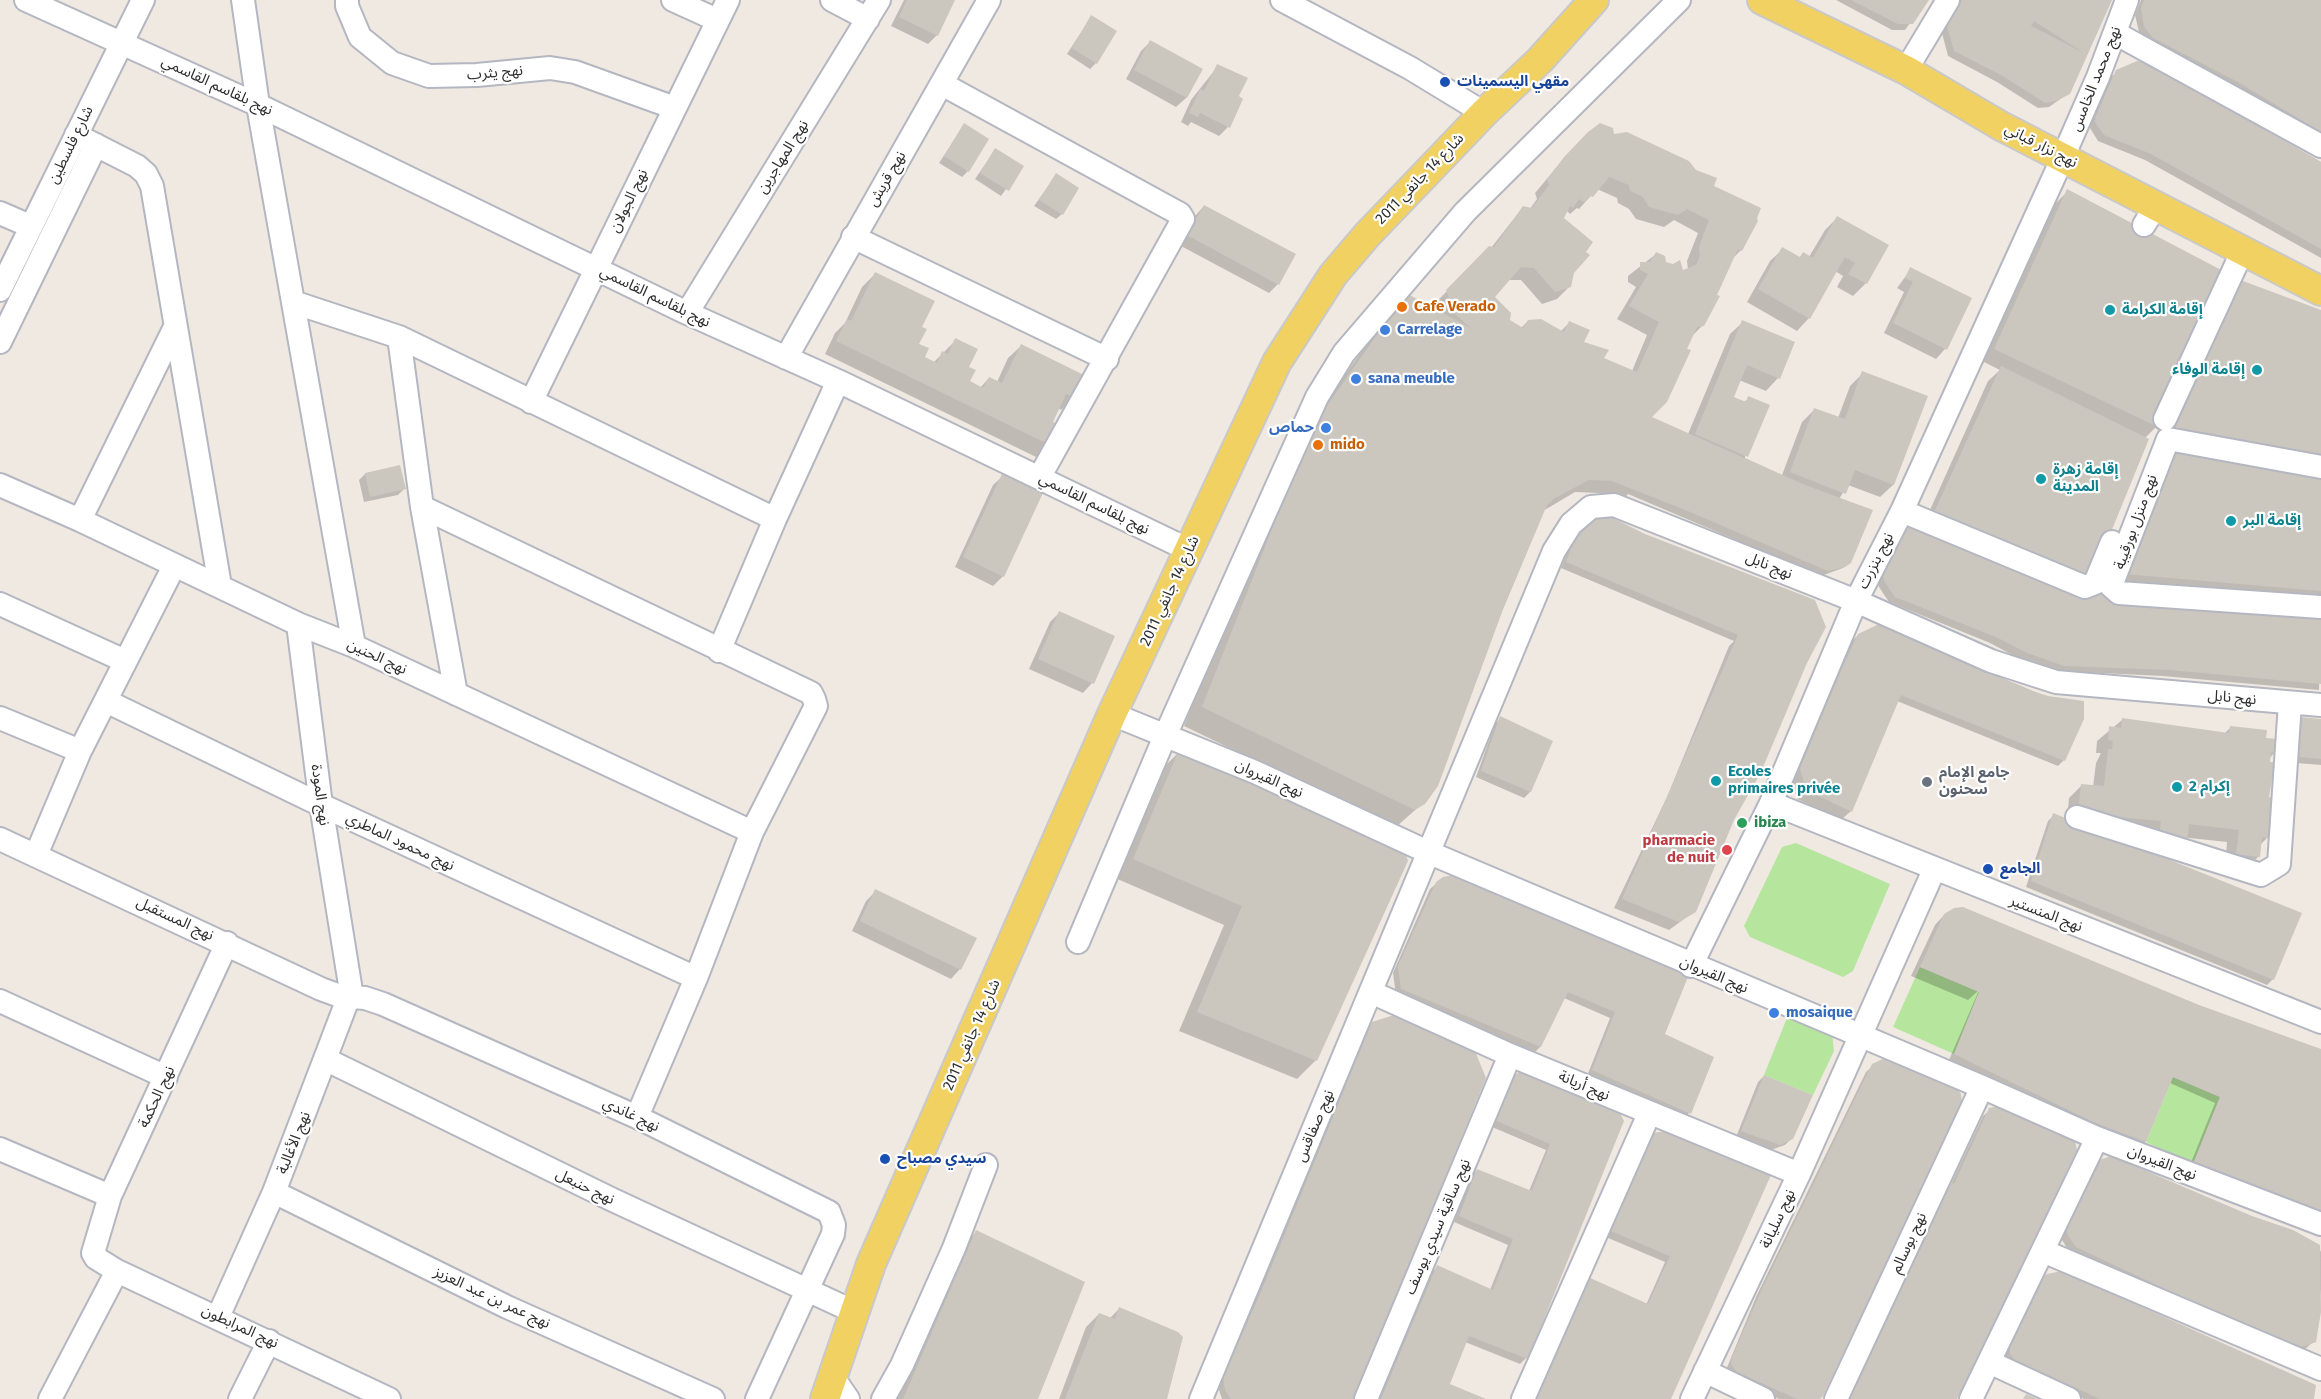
<!DOCTYPE html>
<html>
<head>
<meta charset="utf-8">
<style>
	body { margin:0 }
	canvas { display:block; background:#efe9e1 }
</style>
</head>
<body>
<canvas width="2321" height="1399"></canvas>
<script>
const ctx = document.querySelector('canvas').getContext('2d');
ctx.lineJoin = 'round';
function paint(path, color) { ctx.fillStyle = color; ctx.fill(path, 'evenodd'); }
const toPath = rows => new Path2D(rows.map(r => 'M' + r).join(''));
function stroke(path, color, width, dash) { ctx.strokeStyle = color; ctx.lineWidth = width; ctx.lineCap = dash ? 'butt' : 'round'; ctx.setLineDash(dash || []); ctx.stroke(path); }
function write(font, color, halo, rows, align = 'center') {
  ctx.font = font + ' "Fira Sans","Noto Sans Arabic",sans-serif'; ctx.lineWidth = 4.5; ctx.setLineDash([]); ctx.textBaseline = 'middle'; ctx.strokeStyle = halo; ctx.fillStyle = color; for (const [text, x, y, turn = 0] of rows) {
    ctx.save(); ctx.translate(x, y); ctx.rotate((+turn || 0) * Math.PI / 180); ctx.textAlign = isNaN(turn) ? turn : align; if (halo) ctx.strokeText(text, 0, 0); ctx.fillText(text, 0, 0); ctx.restore();
  }
}
paint(toPath([
	[1796,843,1890,884,1853,971,1843,977,1750,937,1744,926,1782,847],
	[1920,967,1979,992,1954,1054,1893,1027],
	[1789,1013,1832,1032,1834,1051,1813,1095,1764,1075],
	[2173,1077,2220,1097,2193,1164,2146,1142]
]), '#b6e59e');
paint(toPath([
	[904,0,954,0,937,35,928,44,891,26],
	[1836,0,1927,0,1905,30,1892,30],
	[1961,0,2110,0,2069,93,2049,107,2038,108,1997,82,1948,56,1942,33],
	[2141,0,2321,0,2321,141,2147,44,2139,32,2135,15],
	[1091,17,1096,63,1090,69,1067,54],
	[1150,42,1201,70,1186,98,1176,107,1126,79,1141,51],
	[2150,65,2321,162,2321,258,2145,160,2098,141,2090,128,2090,123,2110,78,2117,72],
	[1218,66,1237,97,1228,127,1219,136,1191,122,1188,126,1181,122,1191,100],
	[964,125,968,171,962,177,939,163],
	[1612,136,1712,186,1741,250,1731,260,1703,325,1691,337,1650,418,1688,434,1730,334,1743,322,1778,378,1766,391,1739,380,1732,398,1743,403,1749,398,1745,458,1782,475,1802,422,1815,409,1838,418,1850,386,1863,373,1926,397,1893,485,1880,497,1848,485,1839,499,1850,562,1843,568,1821,576,1628,494,1622,501,1599,493,1575,492,1543,511,1423,803,1395,828,1184,726,1259,534,1309,426,1388,314,1437,311,1434,304,1491,248,1523,207,1530,209,1537,199,1535,193,1561,162],
	[1597,189,1617,198,1618,203,1629,209,1636,219,1664,227,1674,220,1698,233,1687,261,1688,270,1682,272,1665,263,1656,254,1628,276,1628,282,1636,287,1617,319,1647,335,1632,371,1602,359,1582,343,1569,323,1560,332,1528,321,1521,328,1508,320,1493,297,1508,280,1521,280,1542,304,1557,299,1570,286,1573,272,1562,218,1567,211,1570,214,1577,208,1579,209],
	[995,150,1022,167,1001,196,975,179],
	[1056,175,1062,214,1056,219,1034,206],
	[2068,191,2157,426,2145,438,2069,593,2321,612,2319,690,2163,676,2058,671,2018,658,1990,643,1889,602,1879,587,1878,581,1900,529,1921,530,1988,381,2000,370,1982,361,2055,204],
	[1204,206,1278,284,1269,293,1179,245,1195,216],
	[1837,218,1887,246,1866,283,1853,296,1837,287,1843,276,1835,271,1809,318,1797,331,1747,302,1770,261,1783,249,1799,258,1803,254,1809,257,1825,230],
	[1911,269,1970,299,1945,349,1936,359,1884,333,1904,292,1897,288],
	[875,274,920,327,917,345,923,358,933,363,956,340,967,368,968,382,980,388,989,378,997,382,1008,358,1021,346,1074,397,1061,410,1058,408,1051,422,1049,444,1036,457,825,354,835,333,845,323,862,287],
	[2223,292,2321,312,2321,604,2114,586,2165,445,2153,443],
	[365,474,404,489,398,495,364,502,359,480],
	[1003,476,1003,576,993,586,955,567,993,485],
	[1574,534,1805,663,1733,819,1695,911,1669,930,1614,908,1667,797,1729,646,1734,641,1561,568],
	[1059,613,1113,637,1092,683,1083,693,1029,669,1050,622],
	[1879,626,2047,697,2064,760,2058,766,1897,701,1851,811,1841,820,1797,799,1791,779,1852,641,1858,635],
	[1501,718,1551,742,1530,792,1524,798,1476,777,1495,724],
	[2122,720,2224,734,2231,727,2264,739,2275,752,2269,759,2268,837,2260,845,2259,856,2246,869,2225,867,2227,842,2086,827,2273,979,2267,985,2026,887,2048,821,2054,815,2067,820,2069,798,2082,785,2093,787,2096,763,2101,753,2096,753,2097,741],
	[2321,720,2321,765,2284,762],
	[1179,752,1406,861,1316,1060,1297,1079,1179,1031,1224,925,1115,878,1160,771],
	[1437,883,1663,1034,1712,1058,1689,1113,1683,1119,1587,1076,1610,1018,1564,998,1540,1047,1534,1053,1396,995,1393,973,1430,889],
	[876,891,960,969,951,979,852,931,866,901],
	[1944,915,2321,1051,2321,1209,2318,1212,2188,1170,2215,1103,2170,1083,2145,1142,2139,1148,2087,1128,1949,1060,1979,990,1968,1000,1911,976,1935,925],
	[1373,1023,1352,1399,1222,1399,1217,1384,1255,1300,1367,1030],
	[1873,1066,1818,1399,1779,1399,1732,1378,1726,1370,1756,1297,1866,1072],
	[1764,1076,1792,1138,1785,1145,1768,1151,1736,1137,1758,1082],
	[1503,1089,1618,1112,1526,1358,1520,1364,1465,1342,1448,1384,1482,1399,1377,1399,1432,1272,1438,1266,1490,1290,1508,1245,1454,1222,1471,1176,1477,1170,1529,1191,1546,1150,1485,1124],
	[1990,1110,1956,1399,1847,1399,1944,1190,1951,1184,1983,1116],
	[1642,1145,1769,1176,1670,1399,1535,1399,1582,1284,1646,1305,1665,1262,1601,1235],
	[2100,1162,2318,1246,2321,1252,2321,1289,2314,1341,2302,1352,2070,1253,2062,1240,2061,1233,2093,1168],
	[976,1232,1036,1399,893,1399,957,1251],
	[2034,1287,2312,1399,2084,1399,2006,1363,2005,1354],
	[1119,1309,1164,1399,1059,1399,1086,1327,1099,1314,1109,1319]
]), '#0003');
paint(toPath([
	[907,0,955,0,938,36,899,17],
	[1851,0,1929,0,1913,24,1898,24],
	[1962,0,2112,0,2070,94,2056,101,2045,103,2003,76,1954,51,1947,26],
	[2034,21,2084,53,2031,26],
	[2144,0,2321,0,2321,132,2238,82,2153,38,2144,26,2141,8],
	[1091,15,1117,31,1097,64,1072,48],
	[1150,40,1203,69,1187,98,1134,70],
	[2137,61,2150,63,2321,162,2321,249,2151,154,2104,135,2095,122,2096,116,2116,70],
	[1217,64,1248,78,1239,96,1243,99,1230,128,1200,113,1198,117,1189,113,1200,89,1204,91],
	[964,123,989,139,969,172,944,156],
	[1600,123,1613,128,1614,134,1627,132,1689,161,1696,170,1717,178,1714,186,1761,208,1757,218,1758,221,1742,251,1738,249,1717,295,1720,296,1704,326,1697,327,1687,349,1691,350,1667,402,1652,417,1805,485,1873,510,1851,563,1845,567,1828,571,1683,509,1612,481,1589,480,1555,498,1547,505,1502,612,1438,786,1425,804,1415,810,1202,707,1278,514,1327,406,1406,293,1472,329,1455,314,1446,290,1489,246,1494,247,1523,206,1532,208,1549,185,1547,179,1565,156,1588,132],
	[1609,177,1629,185,1630,191,1642,196,1649,207,1678,215,1687,209,1709,220,1699,247,1700,256,1696,265,1683,270,1680,260,1673,264,1666,262,1665,256,1656,252,1650,262,1640,262,1640,270,1648,274,1629,306,1659,322,1637,372,1604,358,1609,350,1584,342,1590,330,1569,321,1564,332,1541,319,1528,320,1523,328,1510,320,1511,313,1495,297,1521,267,1534,268,1555,292,1571,287,1574,273,1590,255,1586,252,1593,242,1564,218,1570,206,1573,208,1579,199,1584,202,1590,196,1593,197],
	[995,148,1024,166,1009,191,980,173],
	[1056,173,1079,188,1063,215,1039,200],
	[2067,189,2225,272,2158,427,1994,349],
	[1204,205,1296,254,1279,285,1187,235],
	[1837,216,1889,245,1867,284,1848,274,1855,263,1845,257,1810,319,1758,289,1782,247,1800,257,1803,252,1813,258],
	[1910,267,1972,298,1947,350,1893,323,1913,282,1905,278],
	[875,272,935,301,922,327,927,329,919,344,929,348,925,357,937,363,942,351,948,354,955,338,978,349,969,367,976,370,970,381,983,388,989,377,1002,383,1021,344,1084,375,1075,398,1066,394,1053,422,1060,425,1050,445,836,341,847,319,851,321],
	[2235,278,2321,310,2321,458,2165,431],
	[1742,320,1795,342,1780,379,1747,365,1734,397,1746,402,1748,396,1770,405,1748,457,1695,434],
	[2001,366,2149,439,2091,581,1931,519],
	[1862,371,1928,396,1894,485,1855,470,1846,494,1790,472,1814,408,1845,419],
	[2168,441,2321,469,2321,591,2125,574],
	[400,465,406,489,370,497,365,473],
	[1002,474,1043,493,1004,577,963,557],
	[1609,516,1645,534,1815,600,1826,627,1807,663,1761,772,1734,820,1696,912,1679,922,1622,899,1738,635,1566,562,1579,527,1593,517],
	[1906,522,2094,592,2321,610,2321,684,2170,670,2064,666,2025,652,1996,637,1895,597,1884,581,1883,574],
	[1059,611,1115,636,1094,684,1038,659],
	[1879,624,2026,689,2048,696,2084,701,2084,719,2065,761,1901,695,1852,812,1806,790,1800,768,1843,666,1858,634],
	[1500,716,1553,741,1531,792,1481,771],
	[2291,716,2321,719,2321,759,2289,756],
	[2122,718,2229,733,2230,726,2267,730,2266,738,2278,739,2276,753,2271,752,2270,762,2275,762,2269,797,2273,798,2269,838,2262,837,2260,857,2236,854,2239,830,2189,824,2187,842,2159,839,2161,821,2078,813,2081,784,2104,786,2108,749,2112,749,2113,741,2108,740,2109,726,2121,728],
	[1179,750,1405,852,1408,861,1317,1061,1197,1012,1242,906,1133,859],
	[2053,813,2302,913,2274,980,2031,881],
	[1453,875,1690,972,1665,1034,1714,1057,1691,1114,1592,1070,1615,1012,1568,992,1541,1047,1401,989,1398,966,1436,882,1443,877],
	[875,889,977,938,961,970,860,921],
	[1963,907,2199,1005,2321,1049,2321,1210,2311,1215,2193,1164,2220,1097,2173,1077,2146,1142,2093,1122,1954,1054,1979,992,1920,967,1944,914,1954,908],
	[1394,1015,1475,1051,1486,1078,1354,1399,1231,1399,1225,1390,1223,1377,1261,1292,1358,1056,1372,1022],
	[1887,1057,1953,1083,1961,1094,1962,1104,1823,1396,1820,1399,1797,1399,1737,1372,1731,1364,1732,1357,1762,1289,1872,1064],
	[1521,1071,1619,1111,1624,1121,1528,1359,1469,1336,1450,1384,1486,1399,1381,1399,1437,1265,1493,1290,1513,1239,1459,1216,1477,1169,1532,1191,1550,1144,1490,1118,1513,1076],
	[1764,1075,1813,1095,1793,1139,1780,1145,1741,1131],
	[1999,1106,2074,1137,2077,1150,1957,1399,1848,1399,1950,1182,1954,1184,1989,1108],
	[1667,1131,1771,1175,1671,1399,1536,1399,1568,1328,1588,1277,1648,1304,1670,1256,1606,1229,1652,1133],
	[2111,1156,2252,1216,2293,1230,2320,1245,2321,1312,2316,1342,2302,1347,2182,1297,2076,1247,2067,1234,2067,1226,2099,1160],
	[976,1230,1085,1282,1038,1399,903,1399],
	[2062,1271,2316,1385,2314,1399,2100,1399,2015,1360,2010,1354,2010,1346,2040,1279,2047,1274],
	[1119,1307,1178,1332,1183,1337,1167,1399,1065,1399,1099,1313,1115,1319],
	[2026,1394,2037,1399,2023,1399]
]), '#cbc7bf');
const minor = toPath([
	[26,0,258,105,687,313,838,381,1189,550],
	[243,0,258,105,354,646],
	[347,0,347,6,360,37,392,63,429,76,477,75,550,68,575,72,675,108],
	[673,0,717,20],
	[832,0,868,19],
	[1282,0,1410,68,1484,113],
	[2115,33,2321,146],
	[1906,70,1948,0],
	[942,84,1180,214,1183,219,1039,478],
	[76,135,137,166,146,174,152,186,220,586],
	[0,213,30,226],
	[2144,225,2155,207],
	[853,237,1107,359],
	[0,290,143,0],
	[293,302,399,337,775,519],
	[687,313,879,0],
	[399,337,422,507,456,694],
	[0,342,96,145],
	[786,358,989,0],
	[531,402,728,0],
	[2165,419,2242,252],
	[2321,467,2168,439,2111,586,2119,593,2321,607],
	[0,485,80,520,298,624,354,646,752,832],
	[422,507,811,693,814,699,816,706,752,832,696,978,637,1117],
	[1902,511,2085,587,2095,583,2112,542],
	[80,520,174,329],
	[0,604,125,661],
	[719,651,775,519,838,381],
	[106,701,321,805,696,978],
	[1112,714,1255,772,1430,853,1982,1087,2097,1138,2321,1224],
	[0,718,80,751],
	[1771,803,2321,1022],
	[2077,817,2261,875,2279,864,2290,703],
	[0,839,321,989,340,996,365,998,383,1004,637,1117,829,1212,834,1225,833,1234,757,1399],
	[36,855,80,751,174,566],
	[1078,942,1165,736,1285,468,1317,397,1344,353,1465,212,1679,0],
	[227,943,110,1196,93,1253,96,1258,117,1271,389,1399],
	[1691,966,1771,803,1856,601,1902,511,2063,157,2098,77,2127,0],
	[1371,992,1510,1055,1799,1174],
	[0,1001,166,1077],
	[327,1060,613,1200,846,1308],
	[0,1149,110,1196],
	[274,1192,507,1307,713,1399],
	[2043,1251,2321,1369],
	[218,1317,274,1192,351,991,321,805,298,624],
	[1989,1362,2069,1399],
	[1705,1371,1763,1399],
	[833,1377,848,1399],
	[50,1399,117,1271],
	[240,1399,269,1341],
	[883,1399,902,1365,954,1248,986,1165],
	[1201,1399,1554,551,1571,524,1591,507,1614,505,1856,601,1991,661,2056,682,2321,705],
	[1366,1399,1510,1055],
	[1523,1399,1649,1114],
	[1692,1399,1799,1174,1934,870],
	[1836,1399,1982,1087],
	[1971,1399,2097,1138]
]);
const major = toPath([
	[1762,0,1906,70,2001,126,2321,291],
	[825,1399,871,1264,1112,714,1277,362,1333,275,1367,235,1484,113,1540,60,1594,0]
]);
stroke(minor, '#b4b7c1', 26);
stroke(major, '#c9c9c9', 32);
stroke(minor, '#fff', 22);
stroke(major, '#f2d163', 28);
for (const [x, y, r, color] of [
	[1445,82,6,"#1a4fb4"],
	[1402,307,6,"#e8710a"],
	[2110,310,6,"#0f9aa8"],
	[1385,330,6,"#3f7fe0"],
	[2257,370,6,"#0f9aa8"],
	[1356,379,6,"#3f7fe0"],
	[1326,428,6,"#3f7fe0"],
	[1318,445,6,"#e8710a"],
	[2041,479,6,"#0f9aa8"],
	[2231,521,6,"#0f9aa8"],
	[1716,781,6,"#0f9aa8"],
	[1927,782,6,"#6b7280"],
	[2177,787,6,"#0f9aa8"],
	[1742,823,6,"#2e9e5b"],
	[1727,850,6,"#e0444e"],
	[1988,869,6,"#1a4fb4"],
	[1774,1013,6,"#3f7fe0"],
	[885,1159,6,"#1a4fb4"]
]) { const dot = new Path2D(); dot.arc(x, y, r, 0, 2 * Math.PI); ctx.fillStyle = color; ctx.fill(dot); stroke(dot, '#fff', 2); }
write('15px', '#2e2e2e', '#fff', [
	["نهج يثرب",495,73,-5],
	["نهج محمد الخامس",2096,79,-68],
	["نهج بلقاسم القاسمي",217,86,25],
	["شارع فلسطين",71,145,-64],
	["نهج نزار قباني",2041,146,27],
	["نهج المهاجرين",783,157,-58],
	["نهج قريش",887,179,-60],
	["شارع 14 جانفي 2011",1420,179,-46],
	["نهج الجولان",629,201,-64],
	["نهج بلقاسم القاسمي",655,297,26],
	["نهج بلقاسم القاسمي",1094,504,26],
	["نهج منزل بورقيبة",2136,522,-70],
	["نهج بنزرت",1876,561,-63],
	["نهج نابل",1769,566,22],
	["شارع 14 جانفي 2011",1170,591,-65],
	["نهج الحنين",377,657,25],
	["نهج نابل",2232,698,5],
	["نهج القيروان",1269,779,24],
	["نهج المودة",320,795,82],
	["نهج محمود الماطري",400,842,25],
	["نهج المنستير",2046,914,21],
	["نهج المستقبل",175,919,25],
	["نهج القيروان",1714,975,23],
	["شارع 14 جانفي 2011",972,1035,-66],
	["نهج أريانة",1584,1086,23],
	["نهج الحكمة",157,1097,-65],
	["نهج غاندي",631,1115,25],
	["نهج صفاقس",1315,1126,-67],
	["نهج الأغالبة",294,1143,-68],
	["نهج القيروان",2162,1163,21],
	["نهج حنبعل",585,1187,26],
	["نهج سليانة",1778,1219,-65],
	["نهج ساقية سيدي يوسف",1438,1227,-67],
	["نهج بوسالم",1909,1243,-65],
	["نهج عمر بن عبد العزيز",492,1298,25],
	["نهج المرابطون",240,1327,25]
]);
write('bold 15px', '#164399', '#fff', [
	["مقهي اليسمينات",1457,82],
	["الجامع",2000,869],
	["سيدي مصباح",897,1159]
], 'left');
write('bold 15px', '#c56008', '#fff', [
	["Cafe Verado",1414,307],
	["mido",1330,445]
], 'left');
write('bold 15px', '#0d838f', '#fff', [
	["إقامة الكرامة",2122,310],
	["إقامة الوفاء",2245,370,"right"],
	["إقامة زهرة",2053,470],
	["المدينة",2053,487],
	["إقامة البر",2243,521],
	["Ecoles",1728,772],
	["primaires privée",1728,789],
	["إكرام 2",2189,787]
], 'left');
write('bold 15px', '#366cbe', '#fff', [
	["Carrelage",1397,330],
	["sana meuble",1368,379],
	["حماص",1314,428,"right"],
	["mosaique",1786,1013]
], 'left');
write('bold 15px', '#5b616d', '#fff', [
	["جامع الإمام",1939,773],
	["سحنون",1939,790]
], 'left');
write('bold 15px', '#27864d', '#fff', [
	["ibiza",1754,823]
], 'left');
write('bold 15px', '#be3a42', '#fff', [
	["pharmacie",1715,841],
	["de nuit",1715,858]
], 'right');
</script>
</body>
</html>
